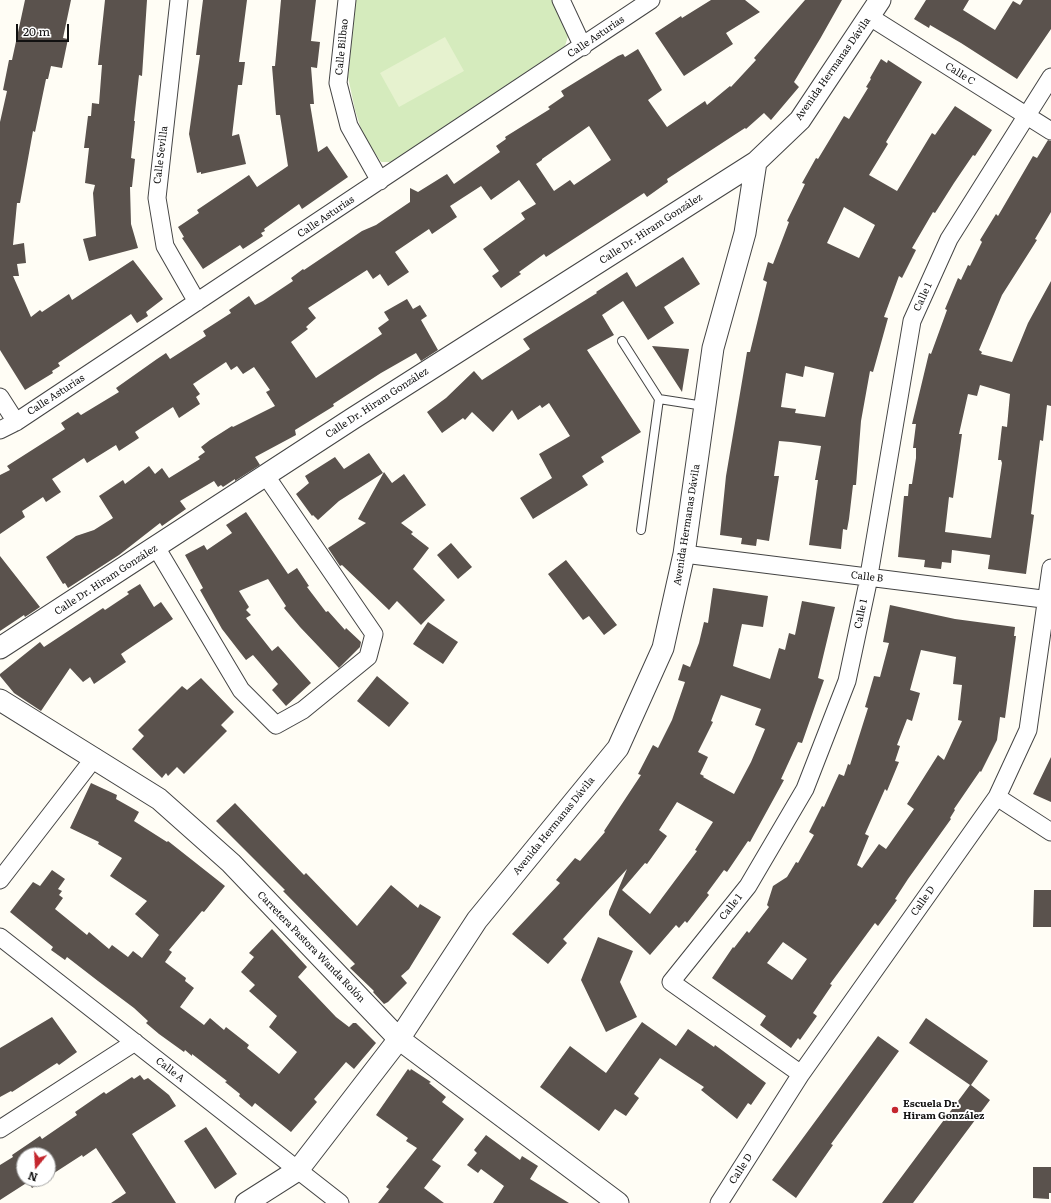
<!DOCTYPE html>
<html>
<head>
<meta charset="utf-8">
<style>
	body { margin:0 }
	#map { position:relative; width:1051px; height:1203px; overflow:hidden; background:#fffdf5; font-family:Literata,serif }
	canvas { display:block }
	.north { position:absolute; left:16px; top:1147px; width:40px; height:40px; box-sizing:border-box; background:#fff; border:1px solid #a0a0a0; border-radius:50%; rotate:198deg; font-size:11px; font-weight:700; line-height:16px; text-align:center; color:#111 }
	.north::after { content:''; display:block; margin:auto; width:14px; height:18px; background:#c4262e; clip-path:polygon(50% 0,100% 100%,50% 72%,0 100%) }
	.scale { position:absolute; left:16px; top:24px; width:53px; height:18px; box-sizing:border-box; border:2px solid #111; border-top:0; padding-left:5px; font-size:12px; line-height:14px; white-space:nowrap; color:#111; -webkit-text-stroke:3px #fff; paint-order:stroke }
</style>
</head>
<body>
<div id="map">
<canvas width="1051" height="1203"></canvas>
<div class="north">N</div>
<div class="scale">20 m</div>
</div>
<script>
const ctx = document.querySelector('canvas').getContext('2d');
ctx.lineJoin = 'round';
function paint(path, color) { ctx.fillStyle = color; ctx.fill(path, 'evenodd'); }
const toPath = rows => new Path2D(rows.map(r => 'M' + r).join(''));
function stroke(path, color, width, dash) { ctx.strokeStyle = color; ctx.lineWidth = width; ctx.lineCap = dash ? 'butt' : 'round'; ctx.setLineDash(dash || []); ctx.stroke(path); }
function write(font, color, halo, rows, align = 'center') {
  ctx.font = font + ' Literata,serif'; ctx.lineWidth = 4; ctx.setLineDash([]); ctx.textBaseline = 'middle'; ctx.strokeStyle = halo; ctx.fillStyle = color; for (const [text, x, y, turn = 0] of rows) {
    ctx.save(); ctx.translate(x, y); ctx.rotate((+turn || 0) * Math.PI / 180); ctx.textAlign = isNaN(turn) ? turn : align; if (halo) ctx.strokeText(text, 0, 0); ctx.fillText(text, 0, 0); ctx.restore();
  }
}
paint(toPath([
	[356,0,554,0,569,33,565,46,391,162,381,162,363,135,355,110,348,77]
]), '#d5ebbd');
paint(toPath([
	[445,37,464,71,399,107,380,73]
]), '#e6f2cf');
paint(toPath([
	[25,0,71,0,63,38,68,39,62,68,51,66,48,79,46,79,35,132,33,131,20,203,17,203,13,245,24,243,26,263,17,264,19,276,13,276,31,317,40,310,42,312,69,294,72,300,133,260,163,299,146,312,148,316,137,323,131,314,58,363,60,366,52,371,53,373,25,390,0,350,0,122,7,91,3,90,9,60,12,60],
	[105,0,147,0,142,76,139,75,134,121,135,121,131,158,135,159,132,187,130,187,131,224,138,248,89,261,83,239,96,236,93,193,95,185,85,183,89,148,84,148,88,116,91,116,92,103,99,104,102,65,98,65],
	[203,0,247,0,239,62,245,62,242,85,238,85,232,136,239,134,246,164,201,174,201,172,197,173,189,134,200,55,196,55],
	[281,0,316,0,311,41,320,42,317,68,311,67,314,104,310,104,318,152,327,146,348,177,302,209,299,204,264,229,265,231,261,233,263,236,243,249,240,245,203,269,182,238,184,237,178,227,199,213,197,210,249,175,257,187,288,166,280,115,276,115,272,66,275,66],
	[711,0,745,0,760,12,726,33,733,44,684,76,655,33,681,16,682,18],
	[805,0,842,0,820,39,794,82,799,87,771,120,764,113,746,129,745,128,667,179,668,182,647,197,644,193,546,257,544,254,519,272,521,274,501,288,492,276,499,271,483,249,525,219,521,213,536,204,519,180,491,200,481,186,450,206,457,217,432,234,429,229,395,252,409,272,388,286,380,274,373,279,367,270,308,308,316,318,306,327,308,329,291,342,316,378,382,334,378,328,389,320,384,312,407,299,413,309,420,305,427,316,421,320,438,350,421,361,416,353,381,373,333,404,334,406,295,430,296,435,255,457,260,465,235,481,235,479,223,487,221,485,218,487,214,481,180,501,186,509,162,526,160,523,119,555,68,588,65,583,63,584,46,557,76,536,94,530,113,518,99,496,123,480,125,484,149,466,155,474,162,468,169,478,200,459,198,457,205,452,201,447,210,440,232,426,233,427,275,406,266,392,270,390,254,367,243,374,237,366,231,370,226,362,193,384,200,394,196,397,200,404,179,418,173,407,135,432,139,438,119,451,116,445,87,463,84,458,52,479,61,492,46,502,43,497,22,511,25,517,0,534,0,475,10,470,7,466,65,429,61,423,78,412,81,415,119,392,116,388,157,359,166,353,170,359,206,336,203,331,231,313,229,310,249,296,255,305,263,301,293,281,291,278,303,269,304,270,362,231,376,225,410,202,410,188,418,192,447,174,454,184,500,152,496,146,506,139,505,137,550,109,548,107,564,96,561,91,618,56,623,54,625,57,638,49,662,90,648,100,667,127,705,101,707,105,730,86,731,87,756,60,754,58],
	[589,126,611,160,574,185,570,180,554,191,536,164,542,160,542,159],
	[926,0,969,0,963,10,995,30,1013,1,1020,5,1023,0,1051,0,1051,29,1017,79,961,43,930,25,929,28,914,19],
	[881,59,887,63,888,60,922,82,886,142,888,144,869,175,897,191,932,133,935,135,955,106,992,130,975,156,973,155,954,183,935,213,933,212,912,248,916,250,902,278,899,276,884,317,888,318,873,372,870,371,861,421,856,485,853,485,849,519,847,530,843,529,841,549,809,545,818,480,815,480,821,446,791,442,779,441,774,476,779,476,769,541,757,539,756,546,741,544,742,538,720,535,726,476,747,352,750,352,767,282,763,280,768,262,773,264,789,222,787,221,805,184,802,183,816,158,818,159,844,116,849,119,868,88,866,87,871,79,870,78],
	[844,207,875,225,859,258,827,243],
	[805,366,834,373,825,417,795,413,796,409,781,407,786,373,803,377],
	[1048,140,1051,141,1051,212,1035,239,1037,240,1002,295,979,350,982,352,981,354,1012,362,1028,323,1051,281,1051,406,1047,405,1043,441,1040,440,1031,514,1034,515,1026,574,988,569,990,555,952,550,951,563,942,562,941,569,924,567,925,560,898,557,904,496,908,496,909,484,912,484,916,458,916,448,913,448,916,424,912,424,929,353,931,354,947,310,945,309,958,278,961,280,968,265,970,266,982,242,980,240,996,214,998,216,1033,156,1037,158],
	[980,385,1010,394,1007,427,1002,426,998,460,1001,460,1002,463,991,538,945,532,949,497,953,498,962,434,959,434,968,394,977,396],
	[683,257,700,284,664,307,674,323,648,340,623,301,602,315,614,335,587,350,641,432,601,457,604,462,582,476,588,485,533,519,520,498,552,478,539,454,570,436,549,403,542,408,540,405,518,420,512,410,493,432,472,412,465,420,463,418,442,433,427,412,446,398,474,371,482,380,530,349,523,339,597,293,596,292,627,272,636,287],
	[652,346,689,349,682,392],
	[369,453,383,473,339,501,318,520,313,515,312,516,296,494,309,483,305,476,335,457,344,469],
	[384,472,392,483,404,474,426,505,401,523,413,532,411,534,429,548,413,569,445,600,421,625,397,601,389,610,342,565,340,566,328,548,366,523,358,519],
	[246,512,288,574,297,568,309,586,307,587,326,612,328,611,345,630,346,628,361,642,360,647,339,668,300,627,284,608,286,606,268,579,239,591,249,607,246,610,251,615,246,618,272,651,278,646,311,683,286,706,272,690,278,684,253,655,246,660,222,629,200,590,203,588,185,555,204,545,207,550,232,533,226,525],
	[451,543,472,567,458,579,437,555],
	[0,556,40,607,25,617,24,615,0,631],
	[566,560,617,625,604,635,589,616,583,620,548,574],
	[140,584,154,607,161,602,173,619,121,654,126,662,94,684,90,677,83,682,70,668,41,711,14,693,0,676,0,674,40,642,44,647,103,608,105,610,129,594,127,592],
	[713,588,768,596,763,627,742,624,733,666,770,679,779,648,785,650,789,633,795,635,802,601,835,607,818,678,824,680,802,743,798,742,781,779,784,780,750,842,748,841,727,872,724,870,707,893,709,895,687,923,685,921,679,928,676,925,650,955,609,915,609,911,627,869,563,939,567,943,548,964,512,934,560,883,556,880,575,858,580,861,605,832,604,831,641,775,638,774,653,745,658,748,672,720,685,682,678,680,683,664,690,667,699,643,704,622,708,623],
	[721,695,761,709,755,725,765,729,751,762,734,794,703,777,704,776,700,774,708,757,698,752,713,722,711,721],
	[677,802,713,822,695,850,697,851,650,914,622,890,645,863,647,864,667,836,659,830],
	[890,605,955,619,1015,627,1014,636,1016,636,1005,718,1000,717,997,740,981,772,980,771,954,809,955,810,950,818,951,819,908,879,895,899,897,900,878,926,875,923,830,984,832,985,813,1013,817,1016,800,1040,798,1038,791,1048,760,1025,766,1016,712,978,733,947,734,948,747,931,749,933,769,907,767,905,773,886,787,877,796,862,798,863,814,835,809,832,822,806,824,807,839,774,844,776,848,764,850,765,868,708,865,707,874,676,880,677,889,643,883,642],
	[921,650,956,657,953,684,962,685,958,720,962,721,944,760,938,755,907,804,914,809,886,849,879,844,862,868,857,865,869,836,865,834,885,789,887,791,899,762,895,761,900,746,897,745,907,719,912,721,920,693,910,690],
	[783,942,807,959,792,980,767,963],
	[428,622,458,642,443,664,413,644],
	[377,676,409,703,389,727,357,701],
	[201,678,234,712,221,725,227,731,184,774,177,767,168,776,166,773,162,778,132,749,144,736,138,730,182,686,187,690],
	[1051,757,1051,802,1033,794],
	[91,783,117,795,116,799,139,812,134,821,167,842,168,841,225,886,204,912,202,911,169,950,172,952,165,962,186,978,185,981,194,988,180,1007,204,1025,210,1018,224,1030,226,1027,249,1045,247,1048,279,1074,297,1052,269,1027,277,1016,249,991,255,985,241,972,254,957,249,953,272,929,307,967,298,977,336,1017,349,1027,353,1023,356,1023,376,1043,354,1069,346,1062,314,1099,317,1102,291,1132,255,1103,252,1107,239,1096,240,1094,225,1082,227,1081,192,1054,192,1056,185,1050,184,1052,159,1034,146,1023,148,1021,134,1008,98,981,67,957,65,960,51,950,53,947,10,912,33,882,40,886,52,870,65,879,58,889,62,891,59,895,63,898,55,909,87,935,89,932,109,949,112,945,128,957,133,951,142,958,159,935,135,914,147,901,110,876,122,858,98,844,99,842,70,828],
	[235,803,304,875,306,873,357,926,391,885,418,908,420,904,441,917,409,969,401,976,407,983,388,1002,384,1004,373,992,374,991,350,968,355,964,283,891,285,890,216,821],
	[1034,890,1051,890,1051,927,1033,927],
	[598,937,633,951,620,982,637,1017,606,1032,581,980],
	[52,1017,77,1052,59,1065,57,1063,12,1092,11,1091,0,1097,0,1048],
	[926,1018,988,1061,971,1085,990,1100,913,1203,882,1203,970,1085,909,1043],
	[642,1022,676,1046,688,1029,714,1047,715,1045,766,1083,751,1105,748,1103,737,1119,701,1090,704,1087,660,1058,634,1094,639,1098,626,1116,615,1109,599,1131,540,1087,570,1046,606,1073],
	[878,1036,899,1051,831,1144,833,1145,796,1198,772,1180],
	[408,1069,410,1071,411,1069,431,1082,429,1083,446,1097,442,1102,464,1119,432,1160,441,1166,424,1188,444,1203,378,1203,389,1189,386,1187,417,1148,406,1141,408,1138,376,1115],
	[140,1075,144,1080,148,1078,169,1095,176,1106,132,1134,176,1203,111,1203,126,1193,96,1148,83,1157,82,1155,48,1177,48,1155,24,1155,24,1179,46,1179,32,1188,28,1182,0,1200,0,1165,13,1157,12,1155,40,1136,42,1139,77,1115,75,1112,104,1092,106,1094,132,1077,134,1079],
	[206,1127,237,1174,215,1189,184,1141],
	[486,1135,520,1160,522,1156,538,1166,530,1179,569,1203,493,1203,504,1186,481,1169,478,1173,467,1165,477,1153,474,1150],
	[1033,1167,1051,1167,1051,1193,1049,1193,1049,1199,1033,1198]
]), '#5a524d');
const service = toPath([
	[622,341,659,399,704,406],
	[641,530,659,399]
]);
const minor = toPath([
	[179,0,157,198,165,246,197,302],
	[347,0,338,83,349,126,380,181],
	[561,0,583,47],
	[870,17,1051,131],
	[0,397,16,422],
	[0,430,16,422,651,0],
	[156,547,241,690,276,725,303,710,368,657,374,634,266,476],
	[684,554,1051,600],
	[997,797,1051,832],
	[0,880,95,757],
	[0,937,340,1203],
	[801,1074,671,982,748,886,805,789,847,681,867,587,912,321,949,239,1051,77],
	[0,1129,135,1042],
	[719,1203,801,1074,997,797,1028,730,1051,568]
]);
const tertiary = toPath([
	[0,648,352,419,756,162,800,120,880,0],
	[0,700,159,799,231,863,399,1039,618,1203],
	[246,1203,298,1170,399,1039,477,920,618,748,663,648,684,554,713,348,745,233,756,162]
]);
stroke(service, '#444', 10);
stroke(minor, '#444', 19);
stroke(tertiary, '#444', 23);
stroke(service, '#fff', 8);
stroke(minor, '#fff', 17);
stroke(tertiary, '#fff', 21);
for (const [x, y, r, color] of [
	[895,1110,4,"#c4262e"]
]) { const dot = new Path2D(); dot.arc(x, y, r, 0, 2 * Math.PI); ctx.fillStyle = color; ctx.fill(dot); stroke(dot, '#fff', 1.5); }
write('10px', '#111', '#fff', [
	["Calle Asturias",596,37,-34],
	["Calle Bilbao",342,47,-84],
	["Avenida Hermanas Dávila",833,69,-55],
	["Calle C",960,74,32],
	["Calle Sevilla",161,155,-83],
	["Calle Asturias",326,217,-34],
	["Calle Dr. Hiram González",651,229,-33],
	["Calle 1",923,297,-65],
	["Calle Asturias",56,395,-33],
	["Calle Dr. Hiram González",377,403,-33],
	["Avenida Hermanas Dávila",687,525,-81],
	["Calle B",867,577,7],
	["Calle Dr. Hiram González",106,580,-33],
	["Calle 1",861,614,-78],
	["Avenida Hermanas Dávila",554,826,-51],
	["Calle D",923,901,-55],
	["Calle 1",731,907,-52],
	["Carretera Pastora Wanda Rolón",311,947,46],
	["Calle A",170,1070,38],
	["Calle D",741,1169,-57]
]);
write('bold 10px', '#111', '#fff', [
	["Escuela Dr.",903,1104],
	["Hiram González",903,1116]
], 'left');
</script>
</body>
</html>
